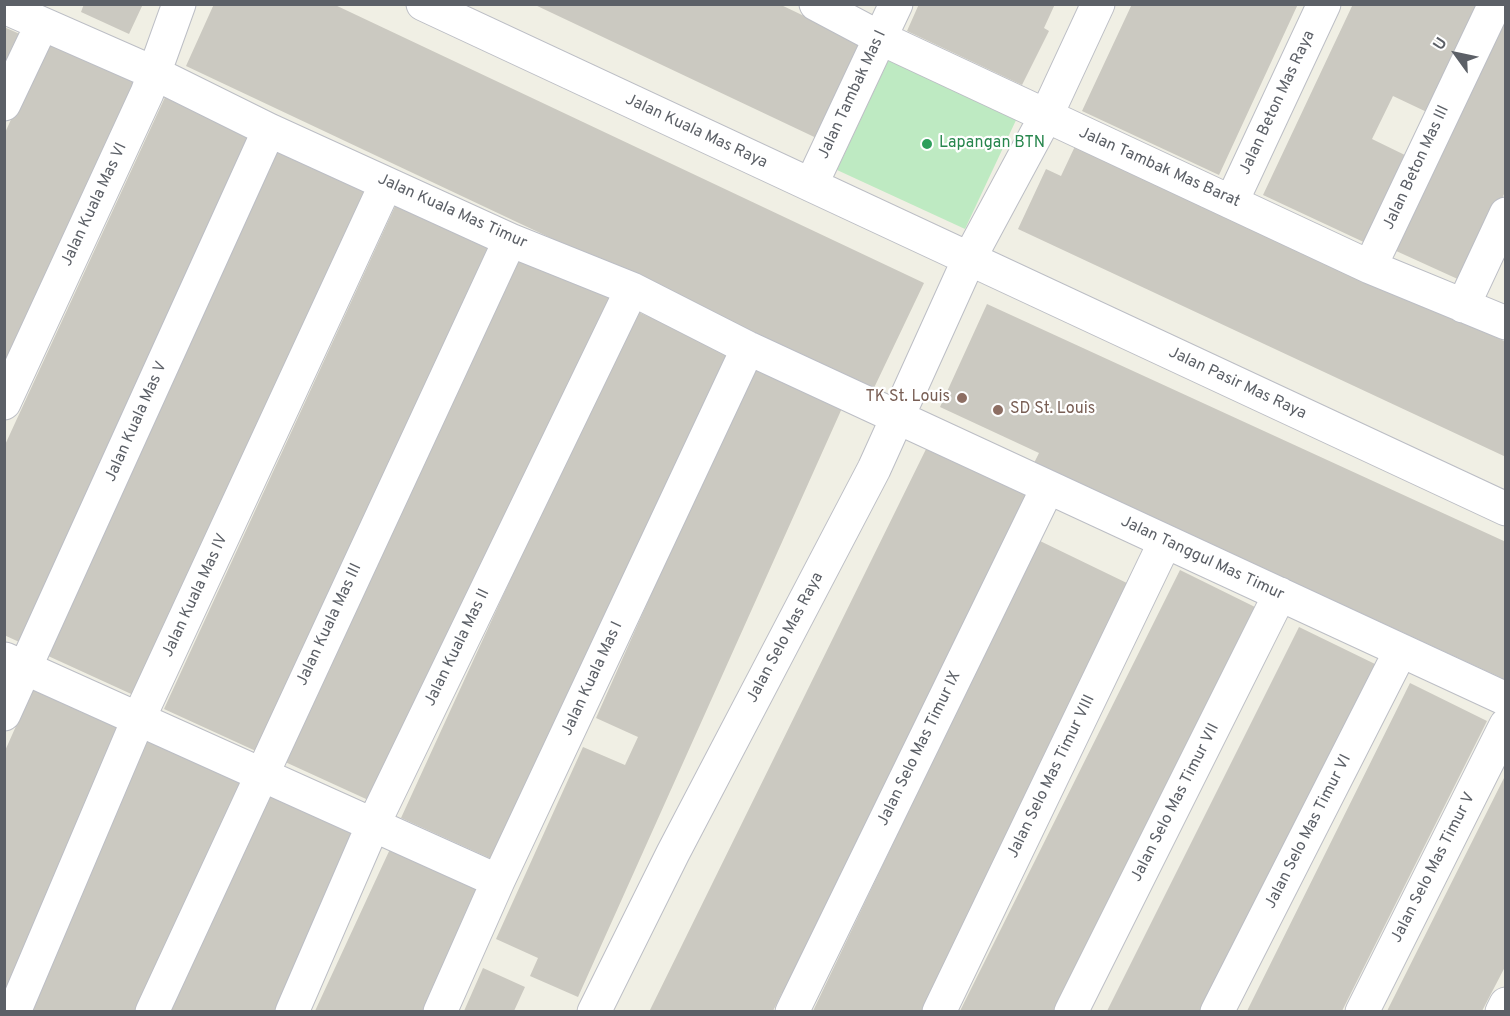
<!DOCTYPE html>
<html>
<head>
<meta charset="utf-8">
<style>
	body { margin:0 }
	#map { position:relative; width:1510px; height:1016px; overflow:hidden; background:#f0efe4; font-family:Overpass,sans-serif }
	canvas { display:block }
	.frame { position:absolute; inset:0; border:6px solid #5c6067; pointer-events:none }
	.north { position:absolute; left:1426px; top:24px; width:60px; height:60px; -webkit-text-stroke:4px #fff; paint-order:stroke; rotate:303deg; font-size:16px; font-weight:700; line-height:24px; text-align:center; color:#5c6067 }
	.north::after { content:''; display:block; margin:auto; width:21px; height:27px; background:#5c6067; clip-path:polygon(50% 0,100% 100%,50% 72%,0 100%) }
</style>
</head>
<body>
<div id="map">
<canvas width="1510" height="1016"></canvas>
<div class="frame"></div>
<div class="north">U</div>
</div>
<script>
const ctx = document.querySelector('canvas').getContext('2d');
ctx.lineJoin = 'round';
function paint(path, color) { ctx.fillStyle = color; ctx.fill(path, 'evenodd'); }
const toPath = rows => new Path2D(rows.map(r => 'M' + r).join(''));
function stroke(path, color, width, dash) { ctx.strokeStyle = color; ctx.lineWidth = width; ctx.lineCap = dash ? 'butt' : 'round'; ctx.setLineDash(dash || []); ctx.stroke(path); }
function write(font, color, halo, rows, align = 'center') {
  ctx.font = font + ' Overpass,sans-serif'; ctx.lineWidth = 4.5; ctx.setLineDash([]); ctx.textBaseline = 'middle'; ctx.strokeStyle = halo; ctx.fillStyle = color; for (const [text, x, y, turn = 0] of rows) {
    ctx.save(); ctx.translate(x, y); ctx.rotate((+turn || 0) * Math.PI / 180); ctx.textAlign = isNaN(turn) ? turn : align; if (halo) ctx.strokeText(text, 0, 0); ctx.fillText(text, 0, 0); ctx.restore();
  }
}
paint(toPath([
	[889,59,1017,118,965,229,837,170]
]), '#beeac2');
paint(toPath([
	[84,4,143,4,129,34,81,12],
	[214,4,333,4,924,283,873,390,186,66],
	[533,4,779,4,867,46,827,143],
	[919,4,1055,4,1044,28,1049,31,1022,85,907,31],
	[1132,4,1298,4,1219,175,1082,111],
	[1353,4,1483,4,1431,114,1393,96,1372,139,1411,158,1370,245,1263,195],
	[1506,13,1506,190,1462,281,1394,250],
	[4,27,22,35,4,73],
	[47,40,142,84,4,383,4,135],
	[166,95,260,138,28,646,4,635,4,447],
	[1077,142,1506,342,1506,457,1018,229,1046,169,1061,176],
	[279,148,373,191,140,698,46,655],
	[397,202,491,244,258,752,164,709],
	[516,254,610,297,377,804,283,761],
	[987,304,1506,542,1506,680,1034,463,1039,453,940,407],
	[634,310,729,353,496,861,401,818],
	[753,366,843,406,578,997,530,976,538,958,496,939,583,747,625,765,638,737,596,718],
	[929,443,1036,496,789,997,782,993,773,1011,653,1011,650,1010],
	[1038,540,1131,585,929,1011,813,1011],
	[1180,570,1257,608,1056,1011,960,1011],
	[1299,627,1375,664,1202,1011,1107,1011],
	[1410,683,1487,721,1342,1011,1247,1011],
	[33,688,128,729,4,1012,4,753],
	[146,741,241,783,140,1011,27,1011],
	[1506,774,1506,965,1482,1011,1387,1011],
	[267,794,361,836,282,1011,168,1011],
	[391,847,485,890,429,1011,315,1011],
	[483,968,525,987,514,1011,464,1011]
]), '#cbc9c1');
const minor = toPath([
	[423,4,1506,509],
	[816,4,880,38,1370,267,1506,323],
	[4,7,152,72,269,130,510,240,632,289,748,348,1506,699],
	[4,104,42,24],
	[811,185,896,4],
	[1232,201,1324,4],
	[1370,267,1495,4],
	[1463,306,1506,214],
	[4,403,147,93,179,4],
	[5,659,498,881],
	[4,714,269,130],
	[14,1012,138,720,386,184],
	[152,1012,510,240],
	[292,1012,372,827,632,289],
	[440,1012,498,881,748,348],
	[594,1012,673,853,874,469,969,259,1046,116,1098,4],
	[792,1012,1048,487],
	[939,1012,1165,542],
	[1071,1012,1280,594],
	[1217,1012,1400,652],
	[1362,1012,1506,725],
	[1502,1012,1506,1004]
]);
stroke(minor, '#bcbec5', 35);
stroke(minor, '#fff', 33);
for (const [x, y, r, color] of [
	[927,144,6,"#2e9e5b"],
	[962,398,6,"#8d6e63"],
	[998,410,6,"#8d6e63"]
]) { const dot = new Path2D(); dot.arc(x, y, r, 0, 2 * Math.PI); ctx.fillStyle = color; ctx.fill(dot); stroke(dot, '#fff', 2); }
write('16px', '#5c6067', '#fff', [
	["Jalan Tambak Mas I",853,95,-65],
	["Jalan Beton Mas Raya",1278,103,-65],
	["Jalan Kuala Mas Raya",696,132,25],
	["Jalan Tambak Mas Barat",1159,168,24],
	["Jalan Beton Mas III",1417,168,-65],
	["Jalan Kuala Mas VI",95,205,-65],
	["Jalan Kuala Mas Timur",452,212,24],
	["Jalan Pasir Mas Raya",1237,384,25],
	["Jalan Kuala Mas V",137,422,-66],
	["Jalan Tanggul Mas Timur",1202,559,25],
	["Jalan Kuala Mas IV",196,596,-65],
	["Jalan Kuala Mas III",330,625,-65],
	["Jalan Selo Mas Raya",786,638,-62],
	["Jalan Kuala Mas II",458,648,-64],
	["Jalan Kuala Mas I",593,679,-65],
	["Jalan Selo Mas Timur IX",920,749,-64],
	["Jalan Selo Mas Timur VIII",1052,777,-64],
	["Jalan Selo Mas Timur VII",1176,803,-63],
	["Jalan Selo Mas Timur VI",1309,832,-63],
	["Jalan Selo Mas Timur V",1434,868,-63]
]);
write('16px', '#27864d', '#fff', [
	["Lapangan BTN",939,144]
], 'left');
write('16px', '#785e54', '#fff', [
	["TK St. Louis",950,398],
	["SD St. Louis",1010,410,"left"]
], 'right');
</script>
</body>
</html>
